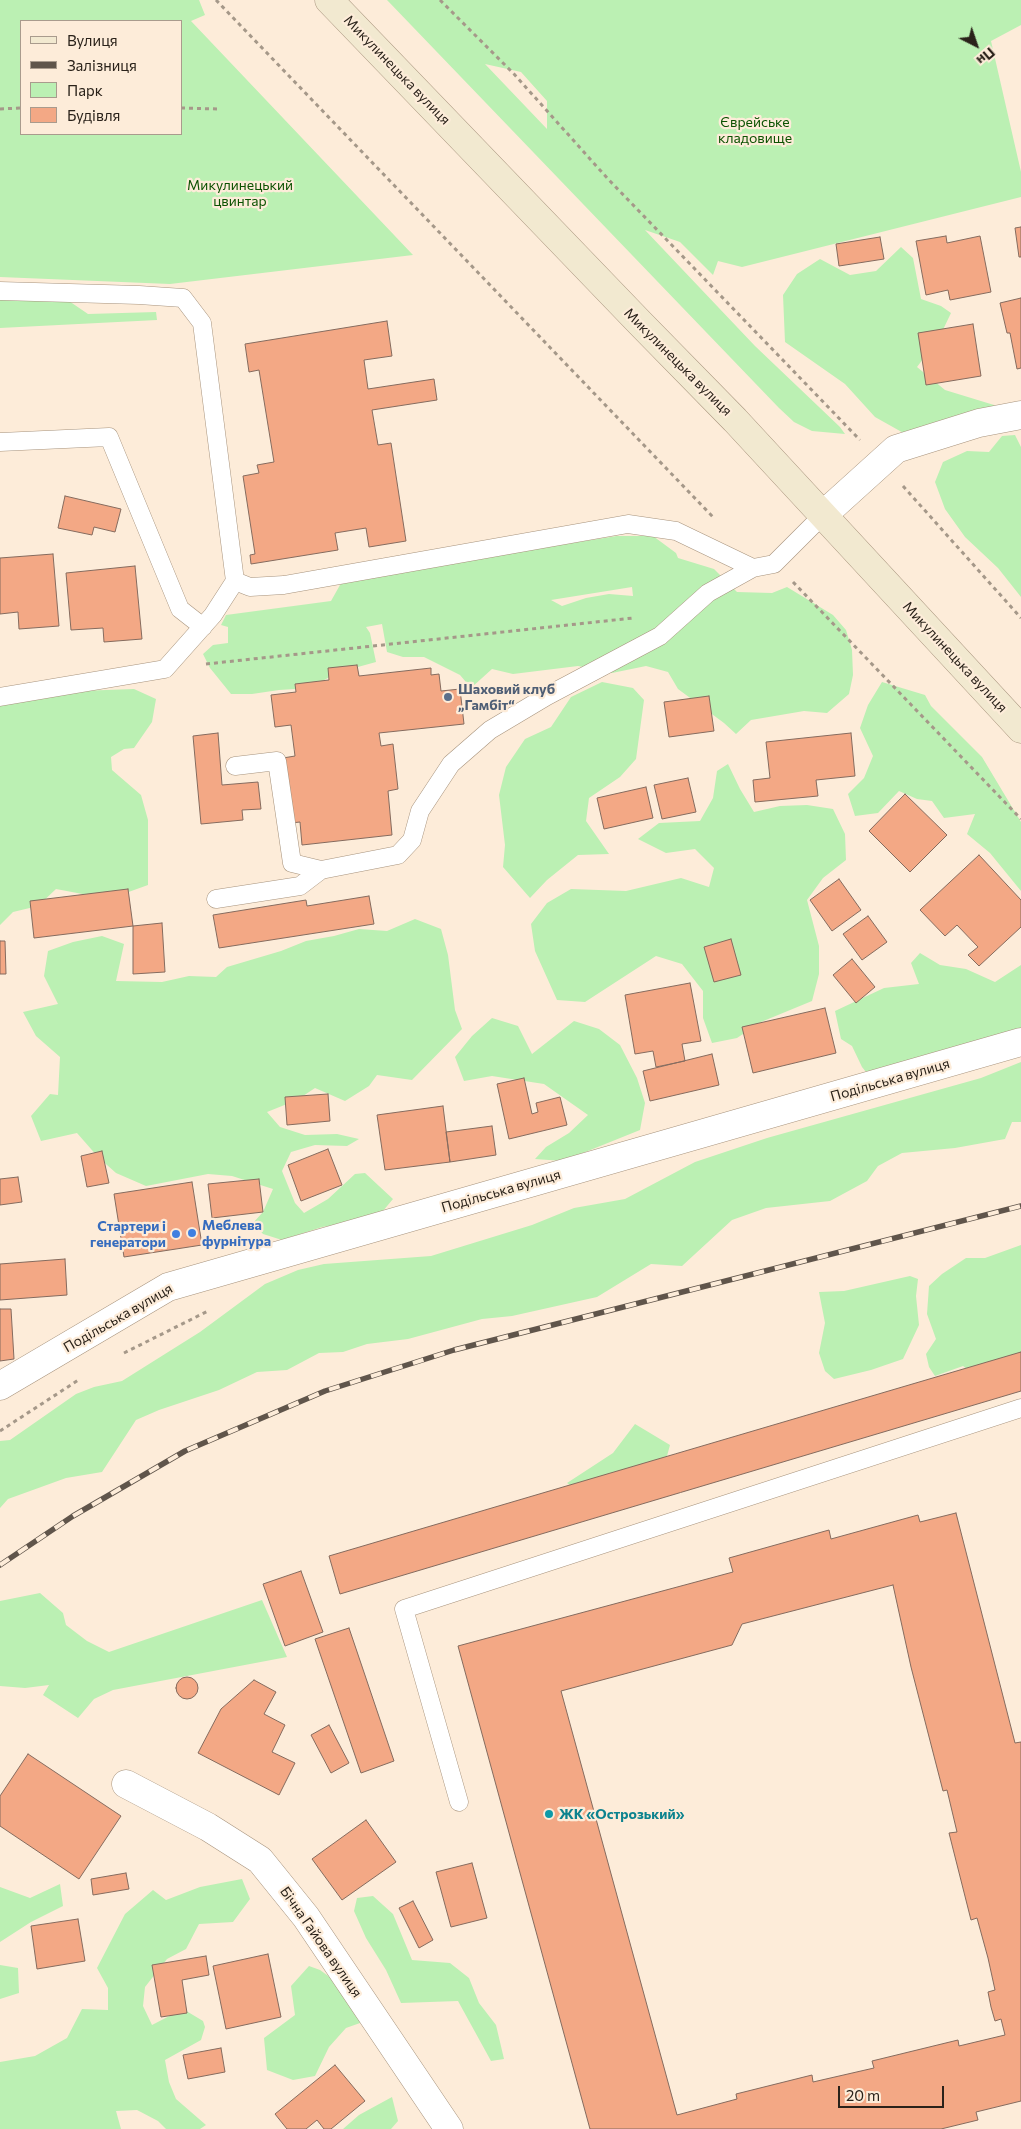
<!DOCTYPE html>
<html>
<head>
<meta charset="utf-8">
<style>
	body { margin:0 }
	#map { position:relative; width:1021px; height:2129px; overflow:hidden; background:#fdecd9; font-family:Commissioner,sans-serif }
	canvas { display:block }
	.legend { position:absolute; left:20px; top:20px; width:162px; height:115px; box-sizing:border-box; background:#fdecd9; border:1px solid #a99b8d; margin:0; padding:6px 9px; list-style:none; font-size:15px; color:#2a221a }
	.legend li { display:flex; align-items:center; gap:10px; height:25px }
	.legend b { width:25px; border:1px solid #a99b8d }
	.north { position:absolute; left:951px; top:20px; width:50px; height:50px; -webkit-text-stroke:4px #fdecd9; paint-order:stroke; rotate:139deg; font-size:14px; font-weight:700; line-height:20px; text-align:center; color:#2a221a }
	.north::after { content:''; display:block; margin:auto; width:18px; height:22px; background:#2a221a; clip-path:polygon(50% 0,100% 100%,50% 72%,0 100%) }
	.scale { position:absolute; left:838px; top:2086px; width:106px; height:22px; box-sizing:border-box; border:2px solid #2a221a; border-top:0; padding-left:6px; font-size:15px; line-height:18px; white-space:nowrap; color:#2a221a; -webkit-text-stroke:4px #fdecd9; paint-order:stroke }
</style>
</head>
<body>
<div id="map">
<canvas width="1021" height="2129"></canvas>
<ul class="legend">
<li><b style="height:6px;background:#f2e9d0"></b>Вулиця</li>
<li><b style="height:6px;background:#60554b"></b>Залізниця</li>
<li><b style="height:14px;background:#bbf0b3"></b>Парк</li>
<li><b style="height:14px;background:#f3a885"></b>Будівля</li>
</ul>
<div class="north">Пн</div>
<div class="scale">20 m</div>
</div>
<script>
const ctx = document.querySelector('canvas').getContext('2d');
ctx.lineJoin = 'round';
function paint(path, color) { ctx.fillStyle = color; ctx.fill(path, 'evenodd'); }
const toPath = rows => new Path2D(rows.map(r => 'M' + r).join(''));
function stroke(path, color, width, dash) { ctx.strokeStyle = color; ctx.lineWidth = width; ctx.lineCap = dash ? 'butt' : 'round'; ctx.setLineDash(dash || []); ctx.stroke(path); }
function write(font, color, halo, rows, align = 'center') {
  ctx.font = font + ' Commissioner,sans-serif'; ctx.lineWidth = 4.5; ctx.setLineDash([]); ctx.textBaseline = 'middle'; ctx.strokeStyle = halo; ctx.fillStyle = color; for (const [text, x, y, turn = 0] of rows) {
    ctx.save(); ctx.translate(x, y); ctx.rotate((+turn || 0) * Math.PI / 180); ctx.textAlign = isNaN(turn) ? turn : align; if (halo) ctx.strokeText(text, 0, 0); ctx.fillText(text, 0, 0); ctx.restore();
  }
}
paint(toPath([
	[0,0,199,0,205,15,191,21,413,255,170,284,0,277],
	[21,21,181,21,181,134,21,134],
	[387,0,1021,0,1021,25,991,41,1021,172,1021,197,742,267,718,261,713,275,680,242,645,230,755,346,840,427,845,434,812,431,794,422,779,408],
	[485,64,521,72,547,101,547,129],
	[901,247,913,258,921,299,941,306,951,313,939,338,917,367,945,390,994,405,1003,411,932,449,875,417,845,384,785,342,783,295,797,274,820,259,850,275,876,271],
	[66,299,88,314,156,312,157,320,0,328,0,300],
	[1015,435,1021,447,1021,597,998,568,965,537,945,509,935,482,943,462,967,451,989,452,1002,436],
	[617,536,653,536,676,553,678,558,714,569,737,592,772,593,787,587,833,615,846,630,852,650,853,675,849,694,827,713,804,711,751,720,736,734,724,723,678,689,668,672,646,666,612,673,578,666,513,674,492,669,471,688,460,675,424,657,403,657,387,652,382,624,366,627,370,633,376,662,336,673,311,688,279,690,252,694,231,694,210,668,203,654,213,645,228,643,228,627,221,625,226,615,331,601,340,585,347,578],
	[632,587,633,596,609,594,586,598,562,606,551,600],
	[602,682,633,688,644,700,636,759,620,777,589,798,586,821,609,854,578,855,547,880,530,898,503,867,505,845,499,795,506,767,525,739,551,727,571,697],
	[882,682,925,695,931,706,982,757,1021,822,1021,891,990,853,967,834,975,814,944,818,932,801,917,799,899,791,878,813,855,816,848,794,864,778,873,756,860,728,868,705],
	[134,689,156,699,152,722,134,748,124,749,111,757,112,770,141,795,148,820,148,885,109,899,56,889,38,906,13,912,0,925,0,702,79,691],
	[728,764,740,789,754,812,780,806,807,805,833,809,845,834,846,860,823,878,807,900,819,946,819,974,812,1001,761,1022,737,1038,712,1043,703,1018,703,991,682,964,656,956,585,1002,557,1000,535,951,531,924,547,903,571,889,626,891,681,878,709,887,714,868,695,849,666,853,638,839,659,823,700,821,713,798,717,771],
	[415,919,441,929,448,955,455,1010,462,1029,412,1080,377,1075,369,1086,345,1101,315,1088,297,1100,267,1112,280,1127,305,1135,337,1134,359,1139,347,1146,315,1145,291,1152,282,1171,295,1203,304,1213,328,1199,355,1174,365,1173,393,1199,377,1218,322,1227,282,1240,263,1234,253,1223,263,1212,273,1189,232,1176,208,1174,146,1186,116,1173,98,1157,77,1133,41,1141,31,1116,50,1094,58,1095,60,1057,36,1036,23,1012,58,1004,44,976,48,951,73,942,102,936,124,944,116,981,162,982,189,976,216,977,227,967,281,951,306,941,334,936,359,929,387,931],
	[920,953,940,965,966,969,995,982,1021,965,1021,1032,870,1077,862,1067,852,1046,841,1039,835,1011,884,988,919,984,911,963],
	[492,1018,518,1026,532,1054,574,1021,599,1029,620,1045,637,1078,645,1103,640,1130,563,1161,535,1159,546,1147,569,1133,588,1115,544,1084,492,1076,464,1081,455,1057,472,1036],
	[1021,1062,1021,1122,1012,1122,1005,1139,955,1148,902,1153,878,1166,867,1181,830,1201,766,1208,732,1220,682,1266,651,1264,597,1297,512,1316,482,1319,408,1339,367,1344,343,1352,319,1353,287,1370,257,1372,219,1390,159,1410,136,1420,102,1472,66,1478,8,1499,0,1508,0,1441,10,1440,76,1394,94,1387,122,1381,200,1332,265,1284,298,1270,324,1264,431,1256,532,1225,574,1208,625,1199,695,1162,767,1138,981,1078],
	[1021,1245,1021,1371,981,1380,963,1366,935,1376,929,1367,926,1354,936,1339,927,1314,929,1286,942,1274,966,1258,985,1258],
	[910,1276,918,1279,916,1296,919,1325,903,1359,871,1370,834,1379,825,1371,819,1353,825,1323,819,1292,844,1291],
	[635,1424,670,1445,667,1456,654,1467,586,1497,567,1483,613,1453],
	[40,1593,63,1613,66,1625,87,1641,109,1652,262,1600,287,1657,113,1690,94,1699,78,1718,43,1695,49,1685,25,1688,0,1686,0,1601],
	[242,1879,250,1899,233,1922,199,1924,186,1949,167,1959,145,1987,143,2006,152,2025,183,2009,203,2021,205,2027,201,2040,165,2060,169,2082,176,2099,206,2125,200,2129,166,2129,158,2121,137,2110,116,2111,121,2129,0,2129,0,2062,35,2056,67,2038,82,2009,108,2010,108,1988,97,1968,125,1914,153,1890,166,1900,200,1887],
	[60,1884,63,1906,31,1922,0,1942,0,1887,30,1898],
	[373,1896,393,1914,412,1960,450,1963,469,1978,479,2003,496,2025,504,2059,491,2061,458,2001,401,2003,386,1970,366,1938,354,1911,357,1898],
	[0,1965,18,1968,19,1993,0,1999],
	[309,1966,320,1970,353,1994,360,2023,346,2028,329,2047,315,2076,293,2080,267,2070,264,2038,295,2015,291,1986],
	[392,2097,398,2121,391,2129,343,2129,359,2115]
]), '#bbf0b3');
const building = toPath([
	[1021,227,1021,257,1019,257,1015,228,1021,227],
	[946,236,947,243,980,236,991,292,950,300,948,290,926,295,916,241,946,236],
	[880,237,884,259,839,266,836,244,880,237],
	[1021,298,1021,368,1017,369,1010,333,1007,333,1000,303,1021,298],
	[387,321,392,356,364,360,368,389,434,379,437,400,372,410,378,445,391,443,406,541,369,547,366,528,335,533,338,550,251,564,250,555,255,554,243,476,259,473,257,465,274,462,259,370,249,372,245,344,387,321],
	[973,324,981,376,926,385,918,333,973,324],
	[65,496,121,509,115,532,94,527,92,535,58,528,65,496],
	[53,554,59,626,19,629,18,612,0,614,0,558,53,554],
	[135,566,142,639,104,642,103,628,71,630,66,573,135,566],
	[357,665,359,676,431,668,431,675,439,674,441,691,460,689,464,724,379,733,381,746,393,744,398,789,388,791,392,835,302,845,300,822,291,823,283,758,295,756,291,725,275,727,271,695,296,692,295,684,329,680,328,668,357,665],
	[709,696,714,731,669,737,664,702,709,696],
	[218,733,222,785,258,782,261,809,242,810,243,820,201,824,193,736,218,733],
	[851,733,855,776,816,780,818,796,755,802,753,780,770,778,766,742,851,733],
	[688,778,696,812,662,819,654,785,688,778],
	[646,787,653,818,604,829,597,798,646,787],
	[905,794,947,835,910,872,869,831,905,794],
	[979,855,1021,900,1021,927,979,966,968,955,978,947,957,925,945,936,920,910,979,855],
	[839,879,861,910,832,931,810,900,839,879],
	[128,889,133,926,34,938,30,901,128,889],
	[369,896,374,924,219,948,213,915,306,900,307,906,369,896],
	[868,916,887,942,862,960,843,934,868,916],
	[162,923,165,972,133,974,133,926,162,923],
	[731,939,741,975,714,982,704,947,731,939],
	[0,941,5,941,6,974,0,974,0,941],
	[852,959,875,987,856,1003,833,975,852,959],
	[690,983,701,1041,682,1044,685,1061,656,1067,653,1051,635,1054,625,995,690,983],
	[825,1008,836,1053,753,1073,742,1027,825,1008],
	[712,1054,719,1085,650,1101,643,1071,712,1054],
	[524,1078,532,1114,538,1112,536,1103,560,1097,567,1125,509,1139,497,1084,524,1078],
	[328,1094,330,1121,287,1125,285,1097,328,1094],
	[443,1106,450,1162,385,1170,377,1115,443,1106],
	[492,1126,496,1155,450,1162,446,1132,492,1126],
	[328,1149,342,1185,301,1201,288,1165,328,1149],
	[102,1151,109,1183,87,1187,81,1156,102,1151],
	[18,1177,22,1202,0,1205,0,1179,18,1177],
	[259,1179,263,1212,212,1218,208,1184,259,1179],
	[192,1182,202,1245,124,1257,114,1194,192,1182],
	[65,1259,67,1295,0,1300,0,1264,65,1259],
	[0,1309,11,1309,14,1359,0,1361,0,1309],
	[1021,1352,1021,1391,340,1594,329,1556,1021,1352],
	[956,1513,1015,1743,1021,1742,1021,2101,976,2112,978,2120,941,2129,590,2129,458,1646,733,1572,729,1558,829,1530,831,1539,918,1515,920,1522,956,1513],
	[893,1585,911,1667,943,1791,947,1790,957,1832,949,1833,971,1920,977,1918,988,1958,995,1990,988,1992,991,2007,995,2021,1001,2019,1005,2035,959,2046,958,2040,872,2061,874,2068,813,2082,812,2075,736,2094,737,2099,677,2115,561,1691,732,1645,742,1624,893,1585],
	[301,1571,323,1632,285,1646,263,1584,301,1571],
	[349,1628,394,1761,361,1773,315,1639,349,1628],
	'176 1688a11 11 0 1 1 22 0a11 11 0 1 1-22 0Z',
	[254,1680,276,1692,264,1714,285,1725,272,1752,295,1763,279,1795,198,1753,221,1709,254,1680],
	[329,1725,349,1763,331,1773,311,1735,329,1725],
	[28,1754,121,1816,79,1879,0,1826,0,1796,28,1754],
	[366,1820,396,1862,342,1900,312,1859,366,1820],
	[472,1863,487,1918,451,1927,436,1872,472,1863],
	[126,1873,129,1889,93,1895,91,1879,126,1873],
	[413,1901,433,1940,419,1948,399,1908,413,1901],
	[78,1919,85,1961,37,1969,31,1926,78,1919],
	[268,1954,281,2017,226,2029,213,1966,268,1954],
	[206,1956,209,1975,182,1980,187,2013,161,2017,152,1965,206,1956],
	[221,2048,225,2072,188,2079,183,2055,221,2048],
	[335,2065,365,2101,331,2129,324,2129,317,2120,306,2129,287,2129,275,2114,335,2065]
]);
paint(building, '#f3a885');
stroke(building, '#856b5e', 1);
const lane = toPath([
	[0,291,139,295,183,298,202,323,235,581,250,587,284,585,628,524,676,531,753,568,774,564,823,515],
	[0,442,109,437,180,609,203,627],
	[0,697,165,669,213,615,235,581],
	[235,766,277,761,292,863,321,870,398,855,412,840,420,811,451,764,490,730,547,696,660,636,708,593,753,568],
	[216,899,300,886,321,870],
	[459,1802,404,1609,1021,1408]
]);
const street = toPath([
	[823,515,896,449,979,423,1021,415],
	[0,1386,168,1287,1021,1042],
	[126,1784,208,1827,260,1860,306,1917,449,2129]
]);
const secondary = toPath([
	[329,0,640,323,735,420,1021,729]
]);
stroke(lane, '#a7937d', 19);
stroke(street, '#a7937d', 29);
stroke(secondary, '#a7937d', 29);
stroke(toPath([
	[216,0,713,517],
	[440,0,514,74,608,179,860,440],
	[181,108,218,109],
	[0,109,21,108],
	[903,486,1021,618],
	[793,582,1021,819],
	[206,664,633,618],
	[124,1353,208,1311],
	[0,1431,80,1379]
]), '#a59889', 3, [4, 4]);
stroke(lane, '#fff', 18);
stroke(street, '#fff', 28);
stroke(secondary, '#f2e9d0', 28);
const rail = toPath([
	[0,1565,73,1516,185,1451,325,1391,454,1350,1021,1206]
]);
stroke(rail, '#60554b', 5.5);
stroke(rail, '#fdecd9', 4, [11]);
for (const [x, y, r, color] of [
	[448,697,5,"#5c6f8a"],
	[192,1233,5,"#3f7fe0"],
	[176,1234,5,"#3f7fe0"],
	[549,1814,5,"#0f9aa8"]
]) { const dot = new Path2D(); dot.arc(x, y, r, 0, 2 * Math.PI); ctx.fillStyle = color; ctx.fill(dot); stroke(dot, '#fdecd9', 2); }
write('14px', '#2a221a', '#fdecd9', [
	["Микулинецька вулиця",397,70,46],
	["Микулинецька вулиця",678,362,45],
	["Микулинецька вулиця",955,657,47],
	["Подільська вулиця",890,1080,-16],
	["Подільська вулиця",501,1191,-16],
	["Подільська вулиця",118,1318,-30],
	["Бічна Гайова вулиця",321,1942,55]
]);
write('14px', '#0c5202', '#fdecd9', [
	["Єврейське",755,122],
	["кладовище",755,138],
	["Микулинецький",240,185],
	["цвинтар",240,201]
]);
write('bold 14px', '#4e5e75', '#fdecd9', [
	["Шаховий клуб",458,689],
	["„Гамбіт“",458,705]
], 'left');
write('bold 14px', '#366cbe', '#fdecd9', [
	["Меблева",202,1225],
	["фурнітура",202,1241],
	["Стартери і",166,1226,"right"],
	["генератори",166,1242,"right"]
], 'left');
write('bold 14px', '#0d838f', '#fdecd9', [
	["ЖК «Острозький»",559,1814]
], 'left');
</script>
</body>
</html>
